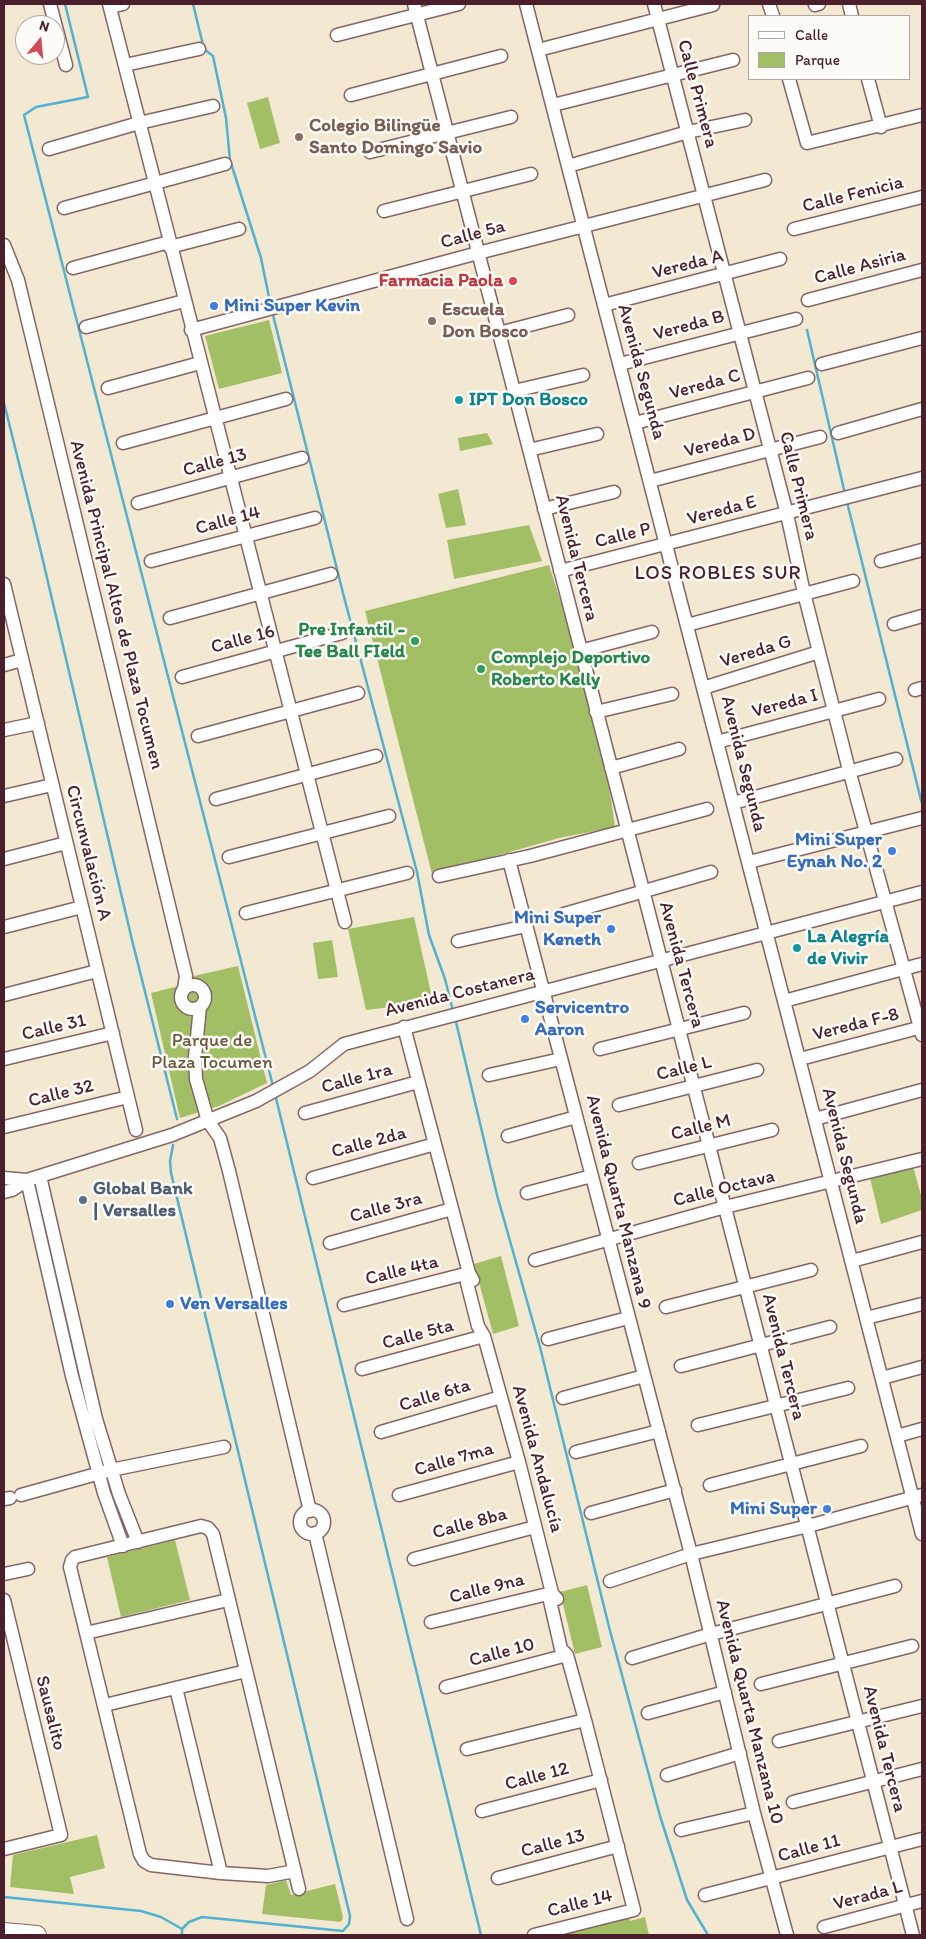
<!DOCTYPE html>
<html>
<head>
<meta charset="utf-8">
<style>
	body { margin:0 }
	#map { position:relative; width:926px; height:1939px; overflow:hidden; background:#f3e8d1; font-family:Itim,sans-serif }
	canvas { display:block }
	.frame { position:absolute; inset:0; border:5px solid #4a1f2b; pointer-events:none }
	.legend { position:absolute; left:748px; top:15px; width:162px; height:65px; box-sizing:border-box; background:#fdfcf7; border:1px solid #b5a4a5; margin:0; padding:6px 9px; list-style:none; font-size:15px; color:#4a1f2b }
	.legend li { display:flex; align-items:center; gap:10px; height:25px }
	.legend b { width:25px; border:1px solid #b5a4a5 }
	.north { position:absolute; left:15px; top:15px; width:50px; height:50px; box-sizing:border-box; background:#fdfcf7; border:1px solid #b5a4a5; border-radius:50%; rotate:17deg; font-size:14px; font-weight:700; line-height:20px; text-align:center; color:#4a1f2b }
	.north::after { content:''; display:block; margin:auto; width:18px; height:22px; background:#d1495b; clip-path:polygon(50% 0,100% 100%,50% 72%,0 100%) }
</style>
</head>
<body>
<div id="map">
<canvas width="926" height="1939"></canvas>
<div class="frame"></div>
<ul class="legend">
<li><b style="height:6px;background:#fff"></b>Calle</li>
<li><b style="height:14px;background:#a3bf66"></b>Parque</li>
</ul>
<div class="north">N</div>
</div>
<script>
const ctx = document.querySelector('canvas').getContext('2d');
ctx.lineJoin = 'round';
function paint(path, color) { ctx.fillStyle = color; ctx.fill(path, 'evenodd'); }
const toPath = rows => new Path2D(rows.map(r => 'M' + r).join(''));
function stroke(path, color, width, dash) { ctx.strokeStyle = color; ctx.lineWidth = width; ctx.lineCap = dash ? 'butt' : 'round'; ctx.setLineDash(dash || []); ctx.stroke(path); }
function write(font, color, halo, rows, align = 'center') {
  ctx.font = font + ' Itim,sans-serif'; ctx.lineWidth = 5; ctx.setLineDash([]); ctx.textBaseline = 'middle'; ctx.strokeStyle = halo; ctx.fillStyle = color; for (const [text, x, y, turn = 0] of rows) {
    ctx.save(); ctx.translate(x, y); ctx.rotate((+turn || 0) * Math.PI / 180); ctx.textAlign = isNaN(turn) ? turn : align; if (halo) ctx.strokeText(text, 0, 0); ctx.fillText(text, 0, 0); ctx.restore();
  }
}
paint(toPath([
	[268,97,280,143,260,149,247,103],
	[269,320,282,373,219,389,205,336],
	[487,433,493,444,460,451,458,438],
	[458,489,466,525,446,528,438,494],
	[529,525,542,561,454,579,447,540],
	[549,565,601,728,615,827,559,838,432,874,365,611],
	[414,917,431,993,417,1004,366,1010,348,929],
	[332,940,338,977,318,979,313,943],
	[238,966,267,1083,219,1106,180,1118,151,993,175,987,194,976],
	[913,1166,922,1199,922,1210,881,1224,870,1178],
	[501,1256,519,1326,493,1334,474,1264],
	[175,1540,190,1600,121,1617,107,1557],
	[587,1585,602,1647,575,1654,560,1592],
	[97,1835,105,1868,70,1877,74,1894,10,1887,13,1855],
	[286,1880,291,1895,335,1884,343,1917,341,1922,262,1914,266,1885],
	[629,1917,630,1921,645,1917,649,1935,560,1935]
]), '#a3bf66');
stroke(toPath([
	[65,4,88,97,36,107,24,115,273,1086],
	[193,4,204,49,213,56,226,118,230,160,261,258,270,302],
	[273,315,344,597,417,872,429,935,445,979,452,1007],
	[807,330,845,494],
	[4,403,40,548,132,940,177,1119],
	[847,502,922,804],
	[456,1022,497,1195,540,1347,609,1627,660,1816,687,1900,708,1935],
	[275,1094,481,1935],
	[173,1145,170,1161,171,1173,350,1916,349,1924,343,1931,202,1917,189,1922,182,1929,182,1935],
	[4,1897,141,1911,161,1917,182,1929]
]), '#51b1d0', 2.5);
const minor = toPath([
	[50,4,66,65],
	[109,4,345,922],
	[414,4,913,1935],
	[526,4,922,1534],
	[654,4,787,514,804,593,849,770,922,1035],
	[769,4,773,16],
	[849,4,852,16],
	[815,5,819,4],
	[110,7,123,4],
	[337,35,459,4],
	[538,50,713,5],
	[125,65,199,49],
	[789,79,807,143,922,115],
	[868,79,881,127],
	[351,95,501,56],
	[553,105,733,60],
	[49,149,139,123,213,106],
	[370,152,511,117],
	[568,166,688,132,745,120],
	[64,208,225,164],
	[384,211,531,174],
	[794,229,922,197],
	[4,245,18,280,186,976,184,989],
	[170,247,239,229],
	[73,268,169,242],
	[808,300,922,270],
	[604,305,780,259],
	[86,327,184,301],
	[191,330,478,253,765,180],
	[499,333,568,315],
	[620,364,796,319],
	[822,364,922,338],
	[108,388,200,363],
	[514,391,583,375],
	[635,423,808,378],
	[838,433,922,409],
	[123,443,286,399],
	[529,450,597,434],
	[650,481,820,437],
	[138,503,302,458],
	[544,509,614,492],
	[151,561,315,518],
	[881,561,922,550],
	[560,571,922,478],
	[4,584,136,1130],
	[170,618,331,574],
	[894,624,922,616],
	[687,625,853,581],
	[580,651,652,632],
	[4,665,22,660],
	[182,677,342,633],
	[703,688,819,652],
	[915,690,922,688],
	[596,712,672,694],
	[4,730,38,723],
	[198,736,358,693],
	[717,742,879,699],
	[611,768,679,749],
	[4,796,52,785],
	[216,799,376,756],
	[733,803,896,759],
	[229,857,389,816],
	[4,859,66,843],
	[509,860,691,1554,754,1813,787,1935],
	[749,862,922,818],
	[439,876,530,856,707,809],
	[246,913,407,873],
	[564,914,711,872],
	[4,927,82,907],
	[458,941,526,926],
	'181 997a12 12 0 1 1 24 0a12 12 0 1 1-24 0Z',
	[4,995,97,971],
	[784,1001,922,964],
	[200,1007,195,1057,196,1079,208,1121,220,1138,229,1171,310,1511],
	[404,1027,469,1273,473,1280],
	[600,1049,744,1013],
	[4,1059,113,1033],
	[800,1059,922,1027],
	[489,1075,561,1059],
	[619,1105,757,1070],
	[305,1113,418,1082],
	[815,1119,922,1090],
	[4,1127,128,1097],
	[508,1136,576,1117],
	[639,1163,772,1130],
	[40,1176,96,1419,119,1494,138,1542],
	[4,1178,27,1180],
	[313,1178,435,1144],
	[27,1180,72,1376,104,1493,123,1546],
	[4,1192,12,1190,27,1180,172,1135,256,1101,310,1071,344,1044,922,892],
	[527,1193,592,1176],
	[330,1243,452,1209],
	[535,1260,725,1207,922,1159],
	[852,1261,922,1242],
	[469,1273,467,1283,478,1326,484,1336,519,1462,552,1593,557,1599],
	[344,1305,469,1273],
	[666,1307,811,1270],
	[866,1318,922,1304],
	[548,1339,628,1318],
	[681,1366,830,1327],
	[362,1369,484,1336],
	[882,1378,922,1367],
	[563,1398,644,1376],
	[698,1425,848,1388],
	[381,1432,501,1397],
	[897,1436,922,1429],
	[576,1452,659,1431],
	[710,1485,861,1446],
	[21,1495,111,1470,224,1447],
	[399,1495,519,1462],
	[4,1499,10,1498],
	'300 1522a12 12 0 1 1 24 0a12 12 0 1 1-24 0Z',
	[591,1513,675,1490],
	[315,1533,407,1919],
	[414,1559,535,1527],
	[4,1574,28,1569],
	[610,1581,691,1554,808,1526,922,1495],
	[4,1600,61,1835,4,1849],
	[431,1622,552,1593],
	[86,1633,228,1600],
	[632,1658,711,1634,895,1586],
	[761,1684,912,1646],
	[446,1687,567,1655],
	[176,1688,221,1873],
	[105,1705,246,1671],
	[648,1713,725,1692],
	[779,1741,922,1706],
	[467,1749,585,1720],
	[667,1775,740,1753],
	[793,1802,922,1769],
	[482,1811,601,1780],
	[681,1830,754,1813],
	[295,1871,268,1876,221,1873,151,1865,144,1861,140,1854,70,1567,72,1560,75,1557,201,1526,208,1528,213,1534,299,1889],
	[498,1878,618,1846],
	[705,1895,922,1839],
	[824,1927,922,1901],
	[534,1935,634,1910,585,1720,567,1655,561,1649,550,1601,552,1593]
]);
const highway = toPath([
	[4,1932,37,1935]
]);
stroke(minor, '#856565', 15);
stroke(highway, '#856565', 20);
stroke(minor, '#fff', 12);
stroke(highway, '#fff', 18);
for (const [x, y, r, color] of [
	[299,137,5,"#8d6e63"],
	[513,281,5,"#e0444e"],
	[214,306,5,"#3f7fe0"],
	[432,321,5,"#8d6e63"],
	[459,400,5,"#0f9aa8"],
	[415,641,5,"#2e9e5b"],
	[481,669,5,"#2e9e5b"],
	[892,851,5,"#3f7fe0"],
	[611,929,5,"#3f7fe0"],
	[797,948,5,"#0f9aa8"],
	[525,1019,5,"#3f7fe0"],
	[83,1200,5,"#5c6f8a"],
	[170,1304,5,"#3f7fe0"],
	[827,1509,5,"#3f7fe0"]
]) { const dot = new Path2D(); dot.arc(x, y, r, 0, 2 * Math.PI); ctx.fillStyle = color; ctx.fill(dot); stroke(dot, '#fdfcf7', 2); }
write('19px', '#4a1f2b', '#fdfcf7', [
	["Calle Primera",697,94,75],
	["Calle Fenicia",853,195,-14],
	["Calle 5a",473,235,-15],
	["Vereda A",688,265,-14],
	["Calle Asiria",860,267,-15],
	["Vereda B",689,326,-15],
	["Avenida Segunda",641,372,75],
	["Vereda C",705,385,-15],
	["Vereda D",720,443,-15],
	["Calle 13",215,463,-15],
	["Calle Primera",798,486,76],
	["Vereda E",722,511,-15],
	["Calle 14",228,521,-15],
	["Calle P",623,536,-14],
	["Avenida Tercera",576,558,76],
	["Avenida Principal Altos de Plaza Tocumen",116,605,76],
	["Calle 16",243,640,-15],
	["Vereda G",756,652,-17],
	["Vereda I",785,704,-15],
	["Avenida Segunda",743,764,76],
	["Circunvalación A",88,853,76],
	["Avenida Tercera",681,965,75],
	["Avenida Costanera",460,993,-14],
	["Vereda F-8",856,1025,-14],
	["Calle 31",54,1028,-13],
	["Calle L",684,1069,-14],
	["Calle 1ra",357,1079,-15],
	["Calle 32",61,1094,-14],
	["Calle M",701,1128,-14],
	["Calle 2da",369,1143,-15],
	["Avenida Segunda",844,1156,76],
	["Calle Octava",724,1189,-14],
	["Avenida Quarta Manzana 9",618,1202,76],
	["Calle 3ra",386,1208,-15],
	["Calle 4ta",402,1271,-14],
	["Calle 5ta",418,1335,-15],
	["Avenida Tercera",783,1357,76],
	["Calle 6ta",435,1396,-17],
	["Avenida Andalucía",537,1459,75],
	["Calle 7ma",454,1460,-16],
	["Calle 8ba",470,1524,-15],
	["Calle 9na",487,1589,-14],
	["Calle 10",502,1653,-15],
	["Avenida Quarta Manzana 10",749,1712,76],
	["Sausalito",50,1713,76],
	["Avenida Tercera",884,1749,76],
	["Calle 12",537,1777,-15],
	["Calle 13",553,1844,-15],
	["Calle 11",809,1849,-15],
	["Verada L",868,1896,-15],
	["Calle 14",580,1904,-14]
]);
write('bold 19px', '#785e54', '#fdfcf7', [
	["Colegio Bilingüe",309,126],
	["Santo Domingo Savio",309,148],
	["Escuela",442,310],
	["Don Bosco",442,332]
], 'left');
write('bold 19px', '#be3a42', '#fdfcf7', [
	["Farmacia Paola",503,281]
], 'right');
write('bold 19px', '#366cbe', '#fdfcf7', [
	["Mini Super Kevin",224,306],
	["Mini Super",882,840,"right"],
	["Eynah No. 2",882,862,"right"],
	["Mini Super",601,918,"right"],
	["Keneth",601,940,"right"],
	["Servicentro",535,1008],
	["Aaron",535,1030],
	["Ven Versalles",180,1304],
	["Mini Super",817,1509,"right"]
], 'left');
write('bold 19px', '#0d838f', '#fdfcf7', [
	["IPT Don Bosco",469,400],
	["La Alegría",807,937],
	["de Vivir",807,959]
], 'left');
write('bold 19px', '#27864d', '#fdfcf7', [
	["Pre Infantil -",405,630],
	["Tee Ball FIeld",405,652],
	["Complejo Deportivo",491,658,"left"],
	["Roberto Kelly",491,680,"left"]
], 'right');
write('19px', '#695740', '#fdfcf7', [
	["Parque de",212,1041],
	["Plaza Tocumen",212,1063]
]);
write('bold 19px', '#4e5e75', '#fdfcf7', [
	["Global Bank",93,1189],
	["| Versalles",93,1211]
], 'left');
ctx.letterSpacing = '1px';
write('20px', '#4a1f2b', '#fdfcf7', [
	["LOS ROBLES SUR",718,574]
]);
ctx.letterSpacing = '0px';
</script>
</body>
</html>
